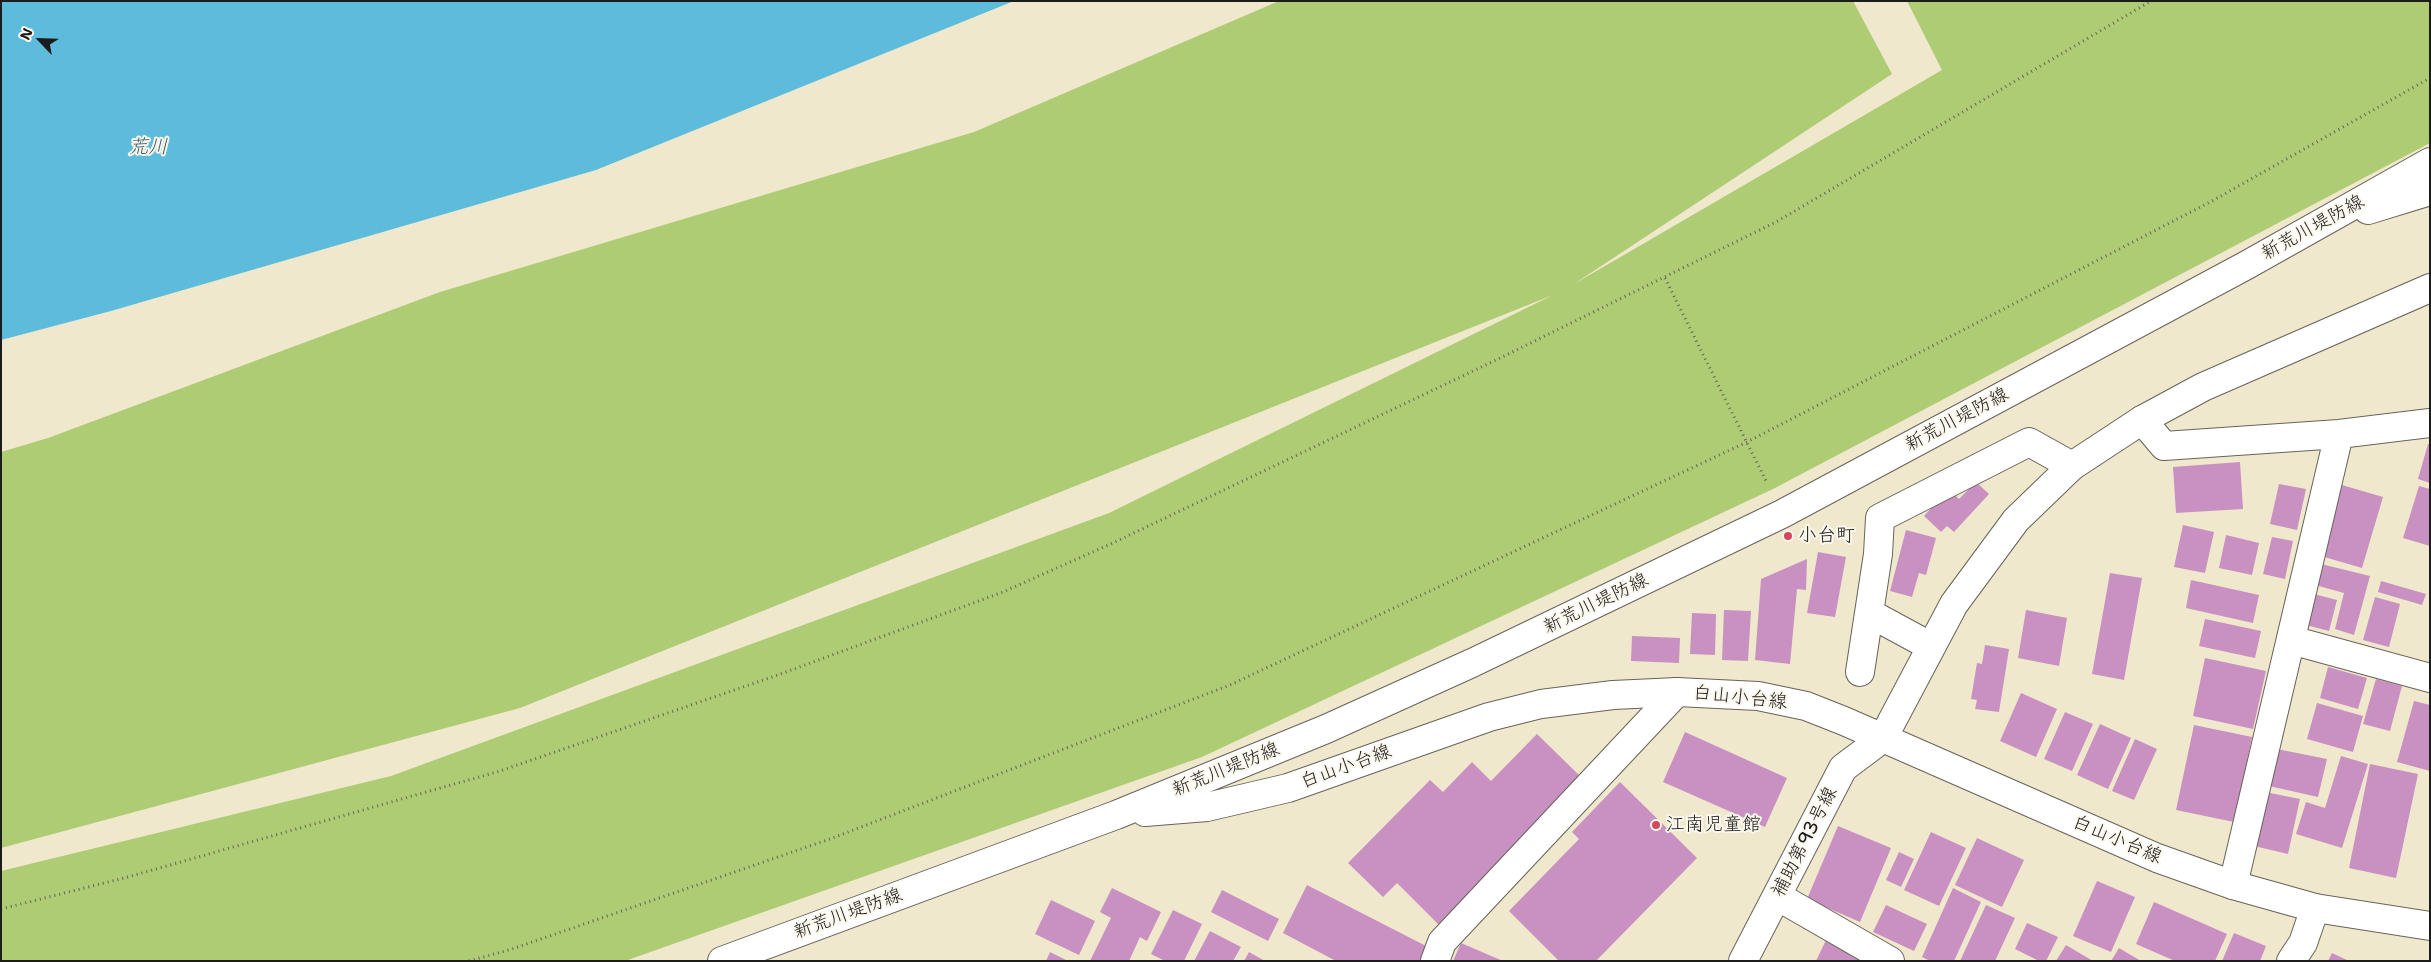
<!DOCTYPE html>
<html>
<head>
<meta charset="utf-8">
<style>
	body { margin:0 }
	#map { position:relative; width:2431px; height:962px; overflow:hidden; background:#f0e8cd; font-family:"Shantell Sans",sans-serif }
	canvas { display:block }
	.frame { position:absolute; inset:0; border:2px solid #1c1c1c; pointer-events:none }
	.north { position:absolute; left:15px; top:15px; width:50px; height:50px; -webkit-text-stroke:4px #fbf7ec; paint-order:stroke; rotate:294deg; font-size:14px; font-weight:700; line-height:20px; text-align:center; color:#1c1c1c }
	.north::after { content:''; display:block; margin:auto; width:18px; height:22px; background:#1c1c1c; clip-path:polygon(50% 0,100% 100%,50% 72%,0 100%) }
</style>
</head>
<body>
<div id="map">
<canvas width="2431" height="962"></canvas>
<div class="frame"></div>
<div class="north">N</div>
</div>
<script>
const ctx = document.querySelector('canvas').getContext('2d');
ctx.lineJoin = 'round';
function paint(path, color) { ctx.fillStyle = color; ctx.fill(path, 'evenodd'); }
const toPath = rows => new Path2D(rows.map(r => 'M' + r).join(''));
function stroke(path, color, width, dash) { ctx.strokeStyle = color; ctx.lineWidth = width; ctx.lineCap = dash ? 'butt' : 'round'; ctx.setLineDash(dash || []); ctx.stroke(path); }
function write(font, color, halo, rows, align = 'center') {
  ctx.font = font + ' "Shantell Sans","Klee One",sans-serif'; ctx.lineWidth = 4; ctx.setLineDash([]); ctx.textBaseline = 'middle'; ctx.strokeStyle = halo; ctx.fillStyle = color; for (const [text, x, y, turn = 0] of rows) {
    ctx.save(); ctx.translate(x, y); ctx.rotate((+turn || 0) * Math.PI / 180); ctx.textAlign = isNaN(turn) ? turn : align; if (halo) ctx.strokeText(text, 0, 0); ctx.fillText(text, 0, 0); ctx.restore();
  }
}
paint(toPath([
	[1279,1,1853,1,1892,74,1574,284,1942,70,1907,1,2430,1,2430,143,1773,489,1202,757,625,961,1,961,1,871,391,776,1109,513,1553,295,520,708,1,848,1,452,48,438,440,292,974,132]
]), '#aecc73');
paint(toPath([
	[1,1,1014,1,596,170,111,311,1,340]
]), '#5dbcdb');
paint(toPath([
	[2428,444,2430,444,2430,483,2418,479],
	[2240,462,2243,509,2176,513,2173,467],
	[1976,482,1989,494,1954,532,1947,526,1941,532,1924,516,1949,489,1959,499],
	[2279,484,2306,489,2297,530,2270,524],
	[2342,485,2383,497,2362,568,2321,556],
	[2419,486,2430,489,2430,546,2403,538],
	[2183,525,2214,532,2205,573,2174,567],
	[1906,530,1936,538,1926,575,1919,573,1912,597,1890,591],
	[2226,535,2259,543,2252,575,2219,568],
	[2272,537,2293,541,2285,579,2263,574],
	[1818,552,1846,557,1835,617,1807,613],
	[1807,559,1806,590,1797,589,1790,664,1755,660,1761,579],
	[2321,564,2370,576,2354,635,2335,629,2344,593,2315,585],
	[2110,573,2142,578,2124,680,2092,674],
	[2191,580,2259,595,2253,623,2186,608],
	[2381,581,2426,594,2422,605,2378,592],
	[2310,593,2337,600,2329,631,2302,624],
	[2375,597,2400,604,2389,647,2363,640],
	[1724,610,1751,611,1748,661,1722,660],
	[2026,610,2067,618,2059,666,2018,658],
	[1692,613,1716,614,1715,655,1690,654],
	[2205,619,2261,631,2255,658,2199,646],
	[1632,636,1680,638,1679,663,1631,661],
	[1985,645,2009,649,1999,712,1975,709,1977,700,1971,699,1977,663,1982,664],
	[2205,658,2266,671,2253,729,2193,716],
	[2328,667,2367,678,2358,709,2320,698],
	[2376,679,2402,686,2390,731,2363,724],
	[2021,693,2057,709,2036,757,2000,741],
	[2414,701,2430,705,2430,771,2397,762],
	[2317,703,2363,716,2353,752,2307,739],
	[2065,712,2093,724,2072,771,2044,759],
	[2100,724,2131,738,2108,789,2077,775],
	[2194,725,2252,737,2234,822,2176,810],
	[1685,732,1787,778,1765,827,1663,782],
	[1537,734,1583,779,1440,926,1397,883,1383,897,1348,863,1430,780,1443,792,1472,762,1491,781],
	[2135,739,2157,749,2134,800,2112,791],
	[2277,749,2327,759,2318,797,2269,786],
	[2341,756,2368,764,2342,848,2296,834,2306,802,2325,808],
	[2370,764,2418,774,2396,878,2349,868],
	[1620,782,1697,858,1596,961,1559,961,1509,911,1579,839,1572,832],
	[2265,792,2300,799,2288,854,2254,846],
	[1838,826,1891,848,1860,922,1807,899],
	[1931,832,1966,848,1939,906,1904,890],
	[1977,838,2024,860,2002,907,1955,885],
	[1899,852,1914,859,1901,887,1886,880],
	[2097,881,2135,897,2111,952,2073,936],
	[1307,885,1428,947,1421,961,1336,961,1283,933],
	[1112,888,1161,912,1147,941,1140,937,1129,961,1090,961,1111,918,1100,912],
	[1953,888,1981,902,1954,961,1930,961,1922,957],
	[1222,890,1279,919,1268,941,1211,912],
	[1051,900,1095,921,1079,955,1035,934],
	[2154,902,2227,934,2215,961,2175,961,2136,944],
	[1886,905,1927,924,1914,951,1873,932],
	[1986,905,2015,918,1995,961,1960,961],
	[1173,910,1202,924,1184,961,1165,961,1151,954],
	[2027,923,2058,937,2046,961,2039,961,2015,949],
	[1210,931,1241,947,1233,961,1194,961],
	[2234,933,2266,946,2260,961,2222,961],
	[1826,940,1861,956,1859,961,1816,961],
	[1461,943,1503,961,1453,961],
	[2066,945,2093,961,2056,961],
	[2119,948,2141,961,2111,961],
	[1050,952,1068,961,1046,961],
	[1249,952,1265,961,1244,961],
	[2332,953,2349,961,2328,961]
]), '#c990c2');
const minor = toPath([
	[2142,420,2164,446,2339,434,2430,423],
	[1869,613,1930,646],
	[2291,640,2430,678],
	[1860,672,1878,554,1880,518,2029,442,2072,466],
	[2233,885,2339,434],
	[1777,896,1890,961],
	[1435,961,1442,942,1677,692],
	[1743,961,1843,768,1883,738],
	[2291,961,2303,943,2315,908]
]);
const major = toPath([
	[2368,210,2430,191],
	[1883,738,1954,604,2016,520,2072,466,2142,420,2203,387,2430,288],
	[1145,812,1207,807,1288,788,1489,717,1541,704,1613,695,1677,692,1758,696,1806,706,1844,721,2157,858,2233,885,2315,908,2430,926],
	[722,961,1116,815,1326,729,1472,663,1782,514,2245,266,2430,162]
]);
stroke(minor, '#66635a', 30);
stroke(major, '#66635a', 30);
stroke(toPath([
	[1665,278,1767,483],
	[1,909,128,877,500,771,775,676,1003,592,1115,542,1494,361,1776,222,2151,1],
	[469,961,512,949,830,839,1230,685,1747,442,2212,201,2430,78]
]), '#66635a', 3, [1, 4]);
stroke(minor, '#fff', 28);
stroke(major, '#fff', 28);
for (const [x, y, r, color] of [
	[1788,536,5,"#d1495b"],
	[1656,825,5,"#d1495b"]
]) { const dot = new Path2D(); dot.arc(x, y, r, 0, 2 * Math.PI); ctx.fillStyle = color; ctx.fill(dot); stroke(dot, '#fbf7ec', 2); }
write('19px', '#1c1c1c', '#fbf7ec', [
	["新荒川堤防線",2313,228,-29],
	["新荒川堤防線",1957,420,-28],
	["新荒川堤防線",1596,604,-26],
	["白山小台線",1740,698,6],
	["白山小台線",1346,767,-20],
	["新荒川堤防線",1226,770,-22],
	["白山小台線",2117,840,23],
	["補助第93号線",1805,842,-63],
	["新荒川堤防線",848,914,-20]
]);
write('19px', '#1c1c1c', '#fbf7ec', [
	["小台町",1798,536],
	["江南児童館",1666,825]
], 'left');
write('italic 20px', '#365c68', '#fbf7ec', [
	["荒川",148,148]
]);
</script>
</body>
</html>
